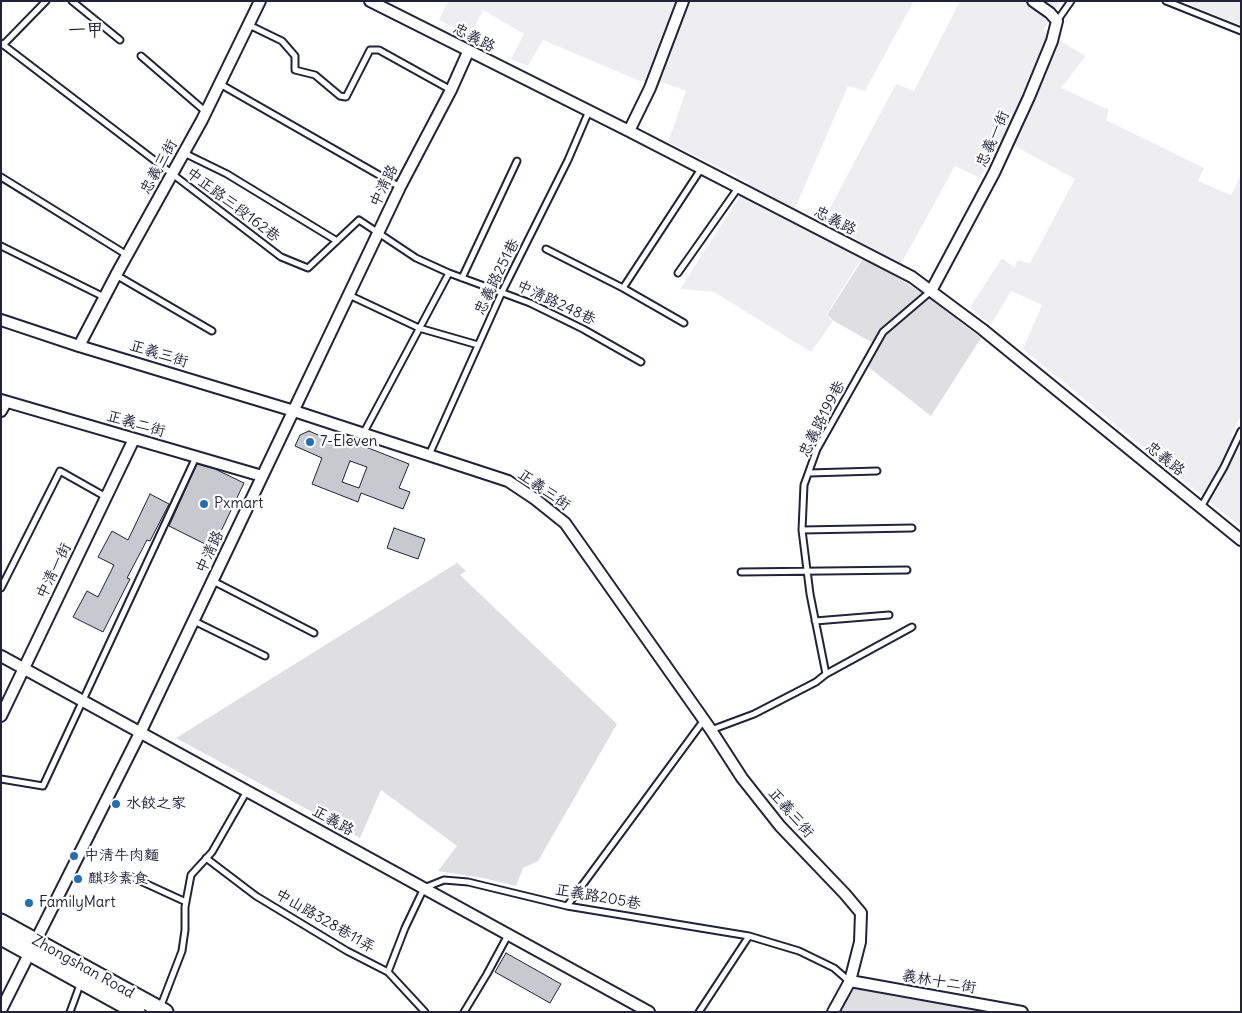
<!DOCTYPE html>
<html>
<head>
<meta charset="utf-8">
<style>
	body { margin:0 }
	#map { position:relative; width:1242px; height:1013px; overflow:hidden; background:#fff; font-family:Delius,sans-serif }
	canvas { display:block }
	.frame { position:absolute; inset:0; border:2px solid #22223b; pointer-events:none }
</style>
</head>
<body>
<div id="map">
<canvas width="1242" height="1013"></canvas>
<div class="frame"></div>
</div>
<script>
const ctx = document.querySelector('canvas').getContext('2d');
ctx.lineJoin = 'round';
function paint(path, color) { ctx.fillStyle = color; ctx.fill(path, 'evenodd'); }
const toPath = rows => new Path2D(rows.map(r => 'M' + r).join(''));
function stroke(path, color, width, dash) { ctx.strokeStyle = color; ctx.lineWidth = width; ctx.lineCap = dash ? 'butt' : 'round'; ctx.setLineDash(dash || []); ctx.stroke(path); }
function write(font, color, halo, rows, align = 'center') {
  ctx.font = font + ' Delius,"LXGW WenKai TC",sans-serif'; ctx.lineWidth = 4.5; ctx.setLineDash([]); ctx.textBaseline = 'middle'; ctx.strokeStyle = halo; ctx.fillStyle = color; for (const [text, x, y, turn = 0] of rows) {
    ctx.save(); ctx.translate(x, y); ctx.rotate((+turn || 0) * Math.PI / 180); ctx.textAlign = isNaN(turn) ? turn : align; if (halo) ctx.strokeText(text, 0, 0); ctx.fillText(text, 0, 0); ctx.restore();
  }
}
paint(toPath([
	[448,1,914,1,865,91,848,86,790,220,861,259,826,315,833,321,811,352,714,292,680,289,749,182,668,142,686,91,662,82,640,81,543,40,528,66,511,59,524,34,483,10,470,36,439,20],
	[960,1,1060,1,1043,31,1086,56,1061,88,1109,110,1106,120,1204,168,1198,181,1231,195,1241,175,1241,416,1231,436,1241,440,1241,527,1023,349,1042,305,1011,291,991,325,970,307,1002,258,1015,268,1017,260,1030,263,1075,179,1002,139,980,178,955,166,901,264,823,221,896,84,914,91],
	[1184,1,1241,1,1241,25,1197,8]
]), '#eeeef1');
paint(toPath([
	[864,257,927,296,981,338,931,416,867,366,878,346,834,321,827,315],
	[457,563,466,571,460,575,617,724,538,861,523,868,516,886,483,878,438,871,457,846,381,790,360,838,176,738],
	[850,981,1022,1012,833,1012]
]), '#dfdfe2');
const building = toPath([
	[309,431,336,443,338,436,409,464,399,488,410,492,403,509,361,493,358,502,312,484,322,458,295,446,300,435,309,431],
	[350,461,367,467,359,488,342,482,350,461],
	[197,464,215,469,244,483,213,548,169,526,197,464],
	[150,494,169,504,150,541,147,540,127,578,130,579,103,632,73,617,87,591,98,597,114,565,98,557,112,531,128,540,150,494],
	[394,528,425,539,418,559,387,548,394,528],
	[506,953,561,984,550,1003,495,972,506,953]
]);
paint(building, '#c8c8cf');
stroke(building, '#22223b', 1);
const lane = toPath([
	[72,1,120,40],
	[1166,1,1241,31],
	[1057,21,1071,1],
	[249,25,282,41,295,56,295,70,315,75,340,96,346,97,370,50,379,50,451,90],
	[1,43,281,257,308,268,359,220,416,258,449,273,530,303,583,329,641,362],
	[3,45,46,1],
	[141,56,206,112],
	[220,84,400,187],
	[184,153,227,174,337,241],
	[1,177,127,255],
	[1,246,104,297],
	[546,249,623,288,684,323],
	[678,273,738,188],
	[116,275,212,331],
	[462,278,517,161],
	[623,288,701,169],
	[349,295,419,328,478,345],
	[363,434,449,273],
	[429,455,502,292,568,160,589,111],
	[809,473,877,471],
	[1201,507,1224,467,1241,431],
	[802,530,912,528],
	[741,572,907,570],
	[213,581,314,633],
	[1,588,60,471,106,497],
	[194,621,265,656],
	[815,621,889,615],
	[826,674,810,594,802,530,804,485,817,449,883,332,931,291],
	[711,730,754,714,816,682,826,674,912,627],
	[1,779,43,786,196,457],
	[206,858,256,896,347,951,388,972,425,1012],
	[125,874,186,902],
	[567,906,704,720],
	[388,972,405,928,424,888,444,880,468,882,567,906,749,936,799,951,834,968,849,981],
	[160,1008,182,951,185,930,185,907,191,875,212,852,247,791],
	[70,1012,81,982],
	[464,1012,487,974,508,935],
	[699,1012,749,936]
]);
const street = toPath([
	[370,1,629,131,912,277,982,329,1241,540],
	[629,131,650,88,683,1],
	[931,291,994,173,1029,97,1052,41,1057,21,1050,13,1033,1],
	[1,320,79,346,294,411,508,481,535,499,565,523,711,730,742,778,780,826,845,894,861,913,860,942,850,981,833,1012],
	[79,346,116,275,202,120,260,1],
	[1,400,262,476],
	[1,411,6,402],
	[1,656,649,1012],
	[1,716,134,439],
	[850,981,1022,1012],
	[1,1010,140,733,400,187,451,90,468,52]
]);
const secondary = toPath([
	[1,922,165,1012],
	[1,937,137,1012]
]);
stroke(lane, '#22223b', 9);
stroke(street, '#22223b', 14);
stroke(secondary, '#22223b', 19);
stroke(lane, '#fff', 5);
stroke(street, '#fff', 10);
stroke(secondary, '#fff', 15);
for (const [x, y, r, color] of [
	[310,442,5,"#1f6fb2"],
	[204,504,5,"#1f6fb2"],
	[116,804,5,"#1f6fb2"],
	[74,856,5,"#1f6fb2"],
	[78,879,5,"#1f6fb2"],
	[29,903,5,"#1f6fb2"]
]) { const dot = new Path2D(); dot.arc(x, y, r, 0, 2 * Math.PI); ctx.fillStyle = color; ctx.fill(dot); stroke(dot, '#fff', 2); }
write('15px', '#22223b', '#fff', [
	["忠義路",474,38,27],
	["忠義一街",993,139,-66],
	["忠義三街",159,167,-61],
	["中清路",384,186,-64],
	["中正路三段162巷",233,205,37],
	["忠義路",835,221,27],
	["忠義路251巷",497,277,-64],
	["中清路248巷",556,303,25],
	["正義三街",159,354,17],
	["忠義路199巷",822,419,-63],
	["正義二街",136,424,16],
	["忠義路",1165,459,39],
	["正義三街",544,490,35],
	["中清路",210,552,-65],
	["中清一街",54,571,-64],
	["正義三街",791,813,49],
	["正義路",333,821,29],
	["正義路205巷",598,897,10],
	["中山路328巷11弄",325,921,30],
	["Zhongshan Road",83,967,29],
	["義林十二街",939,982,10]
]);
write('15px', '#22223b', '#fff', [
	["7-Eleven",320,442],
	["Pxmart",214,504],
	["水餃之家",126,804],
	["中清牛肉麵",84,856],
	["麒珍素食",88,879],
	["FamilyMart",39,903]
], 'left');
write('18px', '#22223b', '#fff', [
	["一甲",86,31]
]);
</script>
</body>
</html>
